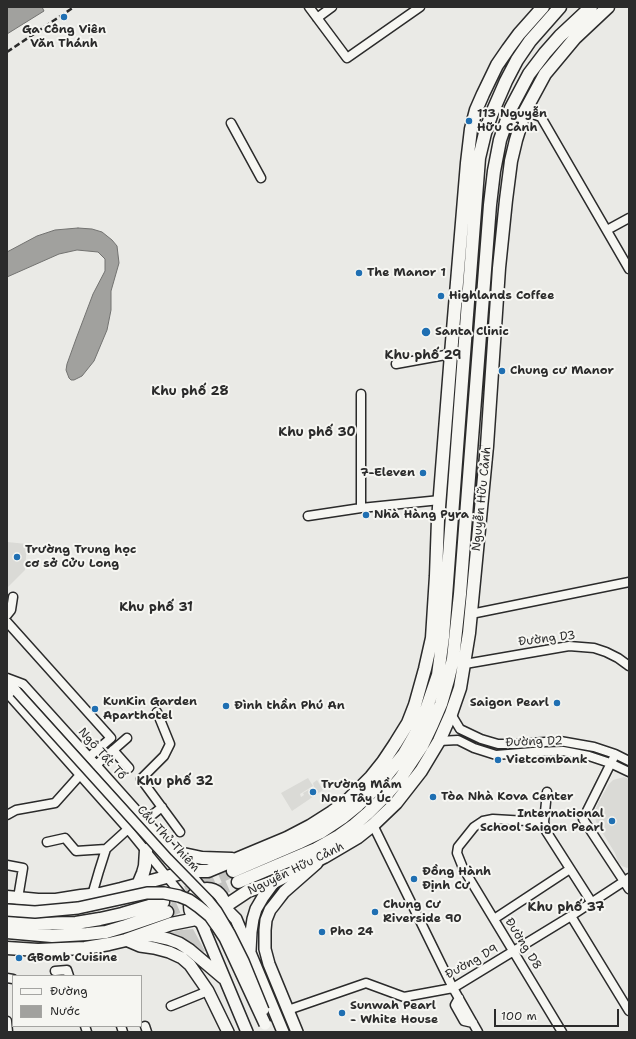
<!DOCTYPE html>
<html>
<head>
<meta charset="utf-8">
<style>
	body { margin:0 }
	#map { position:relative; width:636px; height:1039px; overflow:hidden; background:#eaeae6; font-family:"Shantell Sans",sans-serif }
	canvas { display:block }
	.frame { position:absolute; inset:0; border:8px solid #2b2b2b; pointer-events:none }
	.legend { position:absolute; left:12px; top:975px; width:130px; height:52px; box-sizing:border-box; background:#f6f6f2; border:1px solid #a5a5a2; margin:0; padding:5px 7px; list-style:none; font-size:12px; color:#2b2b2b }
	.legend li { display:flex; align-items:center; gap:8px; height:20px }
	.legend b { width:20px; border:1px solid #a5a5a2 }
	.scale { position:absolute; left:494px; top:1009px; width:125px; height:18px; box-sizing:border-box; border:2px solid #2b2b2b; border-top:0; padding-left:5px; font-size:12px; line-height:14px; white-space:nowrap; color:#2b2b2b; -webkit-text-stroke:3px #f6f6f2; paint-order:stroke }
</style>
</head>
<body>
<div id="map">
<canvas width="636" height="1039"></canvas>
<div class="frame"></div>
<ul class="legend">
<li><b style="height:5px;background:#f6f6f2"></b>Đường</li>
<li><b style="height:11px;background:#a1a19e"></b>Nước</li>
</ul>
<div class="scale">100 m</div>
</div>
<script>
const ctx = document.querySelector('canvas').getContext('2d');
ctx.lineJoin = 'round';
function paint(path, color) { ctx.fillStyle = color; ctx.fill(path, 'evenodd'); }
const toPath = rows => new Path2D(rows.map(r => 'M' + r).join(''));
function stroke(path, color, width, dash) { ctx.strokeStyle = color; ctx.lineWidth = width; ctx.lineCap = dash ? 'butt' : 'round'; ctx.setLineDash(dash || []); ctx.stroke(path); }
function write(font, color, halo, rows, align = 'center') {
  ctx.font = font + ' "Shantell Sans",sans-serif'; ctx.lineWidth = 4; ctx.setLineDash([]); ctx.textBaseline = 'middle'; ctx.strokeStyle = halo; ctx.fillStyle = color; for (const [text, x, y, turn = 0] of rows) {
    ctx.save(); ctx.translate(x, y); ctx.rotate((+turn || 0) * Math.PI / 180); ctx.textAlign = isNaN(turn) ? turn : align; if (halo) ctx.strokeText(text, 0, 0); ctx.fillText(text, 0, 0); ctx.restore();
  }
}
paint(toPath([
	[7,542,27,544,25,570,7,588],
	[624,777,629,779,629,867,627,868,622,866,618,862,615,853,597,824,595,818,595,811,598,803,609,784,613,780],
	[308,778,313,786,300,794,301,797,304,795,303,793,314,787,313,783,317,780,323,790,292,811,281,793]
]), '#dadad6');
paint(toPath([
	[193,929,205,951,203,952,188,941,168,933,181,930]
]), '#cacac7');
const water = toPath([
	[7,7,42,7,44,11,7,34,7,7],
	[78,228,92,229,102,232,112,240,117,246,119,263,111,291,111,310,107,330,94,361,82,376,74,380,71,380,69,378,66,370,67,364,76,339,93,294,105,271,105,259,98,252,77,250,59,254,7,277,7,252,37,236,55,230,78,228]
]);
paint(water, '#a1a19e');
stroke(water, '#727270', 1);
stroke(toPath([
	[170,899,233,871],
	[167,912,238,882]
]), '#c4c4c1', 12, [12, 6]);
const minor = toPath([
	[309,7,347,58,420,7],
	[317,18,332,7],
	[525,111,541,117,629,269],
	[231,123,261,178],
	[607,230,629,218],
	[396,364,451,354],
	[361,508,361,394],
	[308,516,361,508,440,500],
	[471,614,629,582],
	[7,615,11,610,13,597],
	[7,622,111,738,89,757],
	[465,664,569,646,594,648,606,652,618,658,629,666],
	[7,678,23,684,89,757,174,852,204,890],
	[7,684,8,694,128,829,185,899],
	[157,712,170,744,164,756,141,779,180,832],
	[451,714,460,729,481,739,498,744,515,744,560,741,594,747,615,754,629,761],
	[439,741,458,740,474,748,496,755,533,752,563,751,589,756,610,763,629,772],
	[113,750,129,768],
	[613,759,583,819,629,889],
	[96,765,127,738],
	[547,792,544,822,546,831,592,903],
	[7,815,16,810,55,803,80,775],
	[146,820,162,807],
	[544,822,493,819,483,821,474,827,458,847,457,853,463,868,562,1032],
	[373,825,453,988,478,1032],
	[47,842,65,838,76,851,106,849,128,829],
	[7,865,23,868,18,898],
	[92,895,99,871,106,849],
	[571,916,629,1011],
	[494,919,570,869],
	[55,971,67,970,69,976],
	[7,978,13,979],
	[459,998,455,1005,464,1021,473,1023],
	[171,1006,208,991],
	[288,1010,366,983,404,997,453,988,571,916,629,878],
	[7,1021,8,1032],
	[85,1026,87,1032],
	[121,1026,123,1032],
	[145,1026,147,1032]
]);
const tertiary = toPath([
	[7,679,17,692]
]);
const secondary = toPath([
	[224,907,236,919,283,1032],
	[201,922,247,1032],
	[139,936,154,936,168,939,179,943,190,950,223,978],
	[126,940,140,946,154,948,169,952,182,958,190,965,208,991,228,1032],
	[250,951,251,932,253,919,256,909,263,897,274,882],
	[297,1032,269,964,265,949,265,930,266,920,270,910,274,905,284,892,317,863]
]);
const primary = toPath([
	[174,852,202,858,232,859],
	[233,871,298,843,321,832,342,818,358,805,378,786,404,754,416,733,426,710,438,675,443,637,464,354,479,158,485,133,492,113,506,81,517,60,530,41,560,7],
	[238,882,316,849,339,836,353,826,368,813,385,796,400,779,422,746,432,725,441,704,448,680,453,659,460,594,490,205,494,171,500,140,511,108,529,74,545,53,560,36,591,7],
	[138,885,143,873,145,866,146,850],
	'190 906a17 17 0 1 1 34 0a17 17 0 1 1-34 0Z',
	[7,897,38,900,56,900,81,896,100,894,121,889,189,871,208,871,287,838,310,826,332,812,346,802,371,777,383,762,395,744,408,723,415,705,425,669,432,638,436,576,438,520,451,354,467,163,471,129,476,110,483,94,497,65,508,49,519,34,543,7],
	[224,907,248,891,274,882,324,857,358,837,373,825,396,803,421,771,439,741,451,714,460,688,469,633,487,446,499,268,506,200,511,161,516,140,525,111,545,74,575,38,608,7],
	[7,922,22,924,76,923,100,919,122,914,163,902],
	[7,932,52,936,87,934,106,932,126,926,167,912],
	[7,948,38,950,85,948,109,944,126,940,171,924,196,919]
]);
stroke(minor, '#2b2b2b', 11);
stroke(tertiary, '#2b2b2b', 12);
stroke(secondary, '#2b2b2b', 14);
stroke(primary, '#2b2b2b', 15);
stroke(minor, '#f6f6f2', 8);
stroke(tertiary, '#f6f6f2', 9);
stroke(secondary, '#f6f6f2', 11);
stroke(primary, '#f6f6f2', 12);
stroke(toPath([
	[7,52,74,7]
]), '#2b2b2b', 2.5, [6, 3]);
const tertiaryBridge = toPath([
	[17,692,168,859,209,901,217,911,230,933,244,961,264,1010]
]);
const secondaryBridge = toPath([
	[7,910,35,912,78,908,147,893,164,893,179,896,189,900,199,907,210,916,217,926,225,938,265,1024]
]);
stroke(tertiaryBridge, '#2b2b2b', 12, []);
stroke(secondaryBridge, '#2b2b2b', 14, []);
stroke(tertiaryBridge, '#f6f6f2', 9);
stroke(secondaryBridge, '#f6f6f2', 11);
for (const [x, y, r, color] of [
	[64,17,4,"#1f6fb2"],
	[469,121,4,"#1f6fb2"],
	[359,273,4,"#1f6fb2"],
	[441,296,4,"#1f6fb2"],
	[426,332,5,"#1f6fb2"],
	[502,371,4,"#1f6fb2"],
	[423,473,4,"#1f6fb2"],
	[366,515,4,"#1f6fb2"],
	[17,557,4,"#1f6fb2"],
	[557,703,4,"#1f6fb2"],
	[226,706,4,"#1f6fb2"],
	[95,709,4,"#1f6fb2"],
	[498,760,4,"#1f6fb2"],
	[313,792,4,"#1f6fb2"],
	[433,797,4,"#1f6fb2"],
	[612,821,4,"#1f6fb2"],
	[414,879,4,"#1f6fb2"],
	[375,912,4,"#1f6fb2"],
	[322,932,4,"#1f6fb2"],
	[19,958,4,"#1f6fb2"],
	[342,1013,4,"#1f6fb2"]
]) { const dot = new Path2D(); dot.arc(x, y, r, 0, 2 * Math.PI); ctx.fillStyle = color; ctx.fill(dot); stroke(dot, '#f6f6f2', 1.5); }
write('bold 12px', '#2b2b2b', '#f6f6f2', [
	["Ga Công Viên",64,30,"center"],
	["Văn Thánh",64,44,"center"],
	["113 Nguyễn",477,114],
	["Hữu Cảnh",477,128],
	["The Manor 1",367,273],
	["Highlands Coffee",449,296],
	["Santa Clinic",435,332],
	["Chung cư Manor",510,371],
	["7-Eleven",415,473,"right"],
	["Nhà Hàng Pyra",374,515],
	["Trường Trung học",25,550],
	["cơ sở Cửu Long",25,564],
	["KunKin Garden",103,702],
	["Aparthotel",103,716],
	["Saigon Pearl",549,703,"right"],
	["Đình thần Phú An",234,706],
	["Vietcombank",506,760],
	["Trường Mầm",321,785],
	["Non Tây Úc",321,799],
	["Tòa Nhà Kova Center",441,797],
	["International",604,814,"right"],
	["School Saigon Pearl",604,828,"right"],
	["Đồng Hành",422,872],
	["Định Cư",422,886],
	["Chung Cư",383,905],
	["Riverside 90",383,919],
	["Pho 24",330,932],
	["GBomb Cuisine",27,958],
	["Sunwah Pearl",350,1006],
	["- White House",350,1020]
], 'left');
write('12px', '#2b2b2b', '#f6f6f2', [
	["Nguyễn Hữu Cảnh",482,499,-84],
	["Đường D3",547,639,-7],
	["Đường D2",534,742,-2],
	["Ngô Tất Tố",102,754,48],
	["Cầu Thủ Thiêm",168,839,47],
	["Nguyễn Hữu Cảnh",296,869,-26],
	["Đường D8",523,944,58],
	["Đường D9",472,962,-29]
]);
write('bold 13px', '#2b2b2b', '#f6f6f2', [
	["Khu phố 29",423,356],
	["Khu phố 28",190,392],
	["Khu phố 30",317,433],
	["Khu phố 31",156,608],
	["Khu phố 32",175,782],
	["Khu phố 37",566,908]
]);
</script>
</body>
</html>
